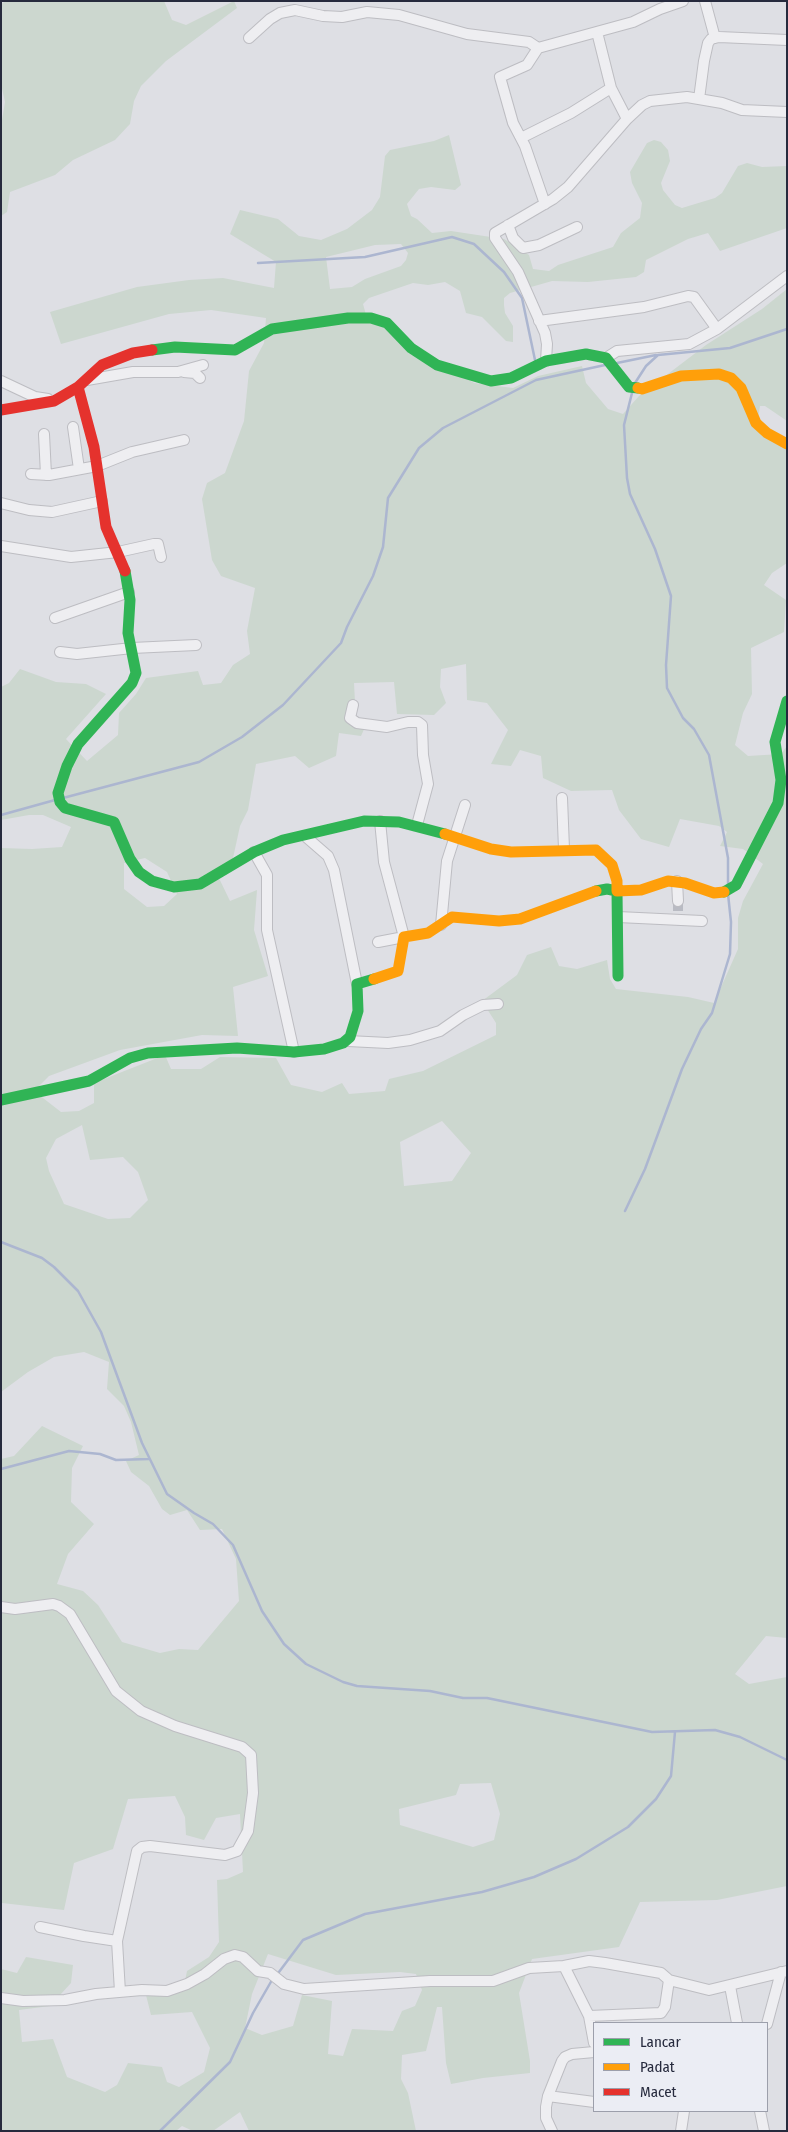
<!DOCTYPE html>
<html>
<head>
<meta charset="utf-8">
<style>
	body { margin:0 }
	#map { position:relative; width:788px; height:2132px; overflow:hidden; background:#dedfe4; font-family:"Fira Sans Condensed",sans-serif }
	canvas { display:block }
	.frame { position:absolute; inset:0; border:2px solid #262a3d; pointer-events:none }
	.legend { position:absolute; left:593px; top:2022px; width:175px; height:90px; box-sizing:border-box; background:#ebedf4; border:1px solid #9c9fab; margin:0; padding:6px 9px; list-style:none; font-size:15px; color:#262a3d }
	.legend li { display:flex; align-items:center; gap:10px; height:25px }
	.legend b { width:25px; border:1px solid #9c9fab }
</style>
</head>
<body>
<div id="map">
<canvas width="788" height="2132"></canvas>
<div class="frame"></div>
<ul class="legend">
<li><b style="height:6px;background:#30b455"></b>Lancar</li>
<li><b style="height:6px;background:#ff9f0a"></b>Padat</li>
<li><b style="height:6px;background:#e5322d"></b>Macet</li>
</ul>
</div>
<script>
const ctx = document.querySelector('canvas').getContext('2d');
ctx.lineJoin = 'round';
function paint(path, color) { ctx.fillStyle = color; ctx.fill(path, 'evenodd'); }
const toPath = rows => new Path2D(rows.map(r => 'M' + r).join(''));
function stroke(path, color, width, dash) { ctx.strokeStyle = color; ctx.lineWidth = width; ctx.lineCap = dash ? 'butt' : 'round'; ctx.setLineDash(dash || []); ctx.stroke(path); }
paint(toPath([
	[6,1,164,1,172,20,186,25,234,1,237,8,166,61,141,86,134,101,130,124,115,140,73,160,55,175,10,192,7,212,1,216,1,126,5,102,1,84,1,4],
	[449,135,461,185,455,190,431,187,419,189,407,204,411,216,417,219,432,233,451,231,504,239,529,255,533,269,549,271,558,265,613,247,621,233,640,218,642,203,632,183,630,172,647,143,654,140,661,142,668,150,670,161,661,183,663,190,675,205,682,208,715,198,722,193,738,166,747,163,762,167,787,166,787,228,720,251,708,233,688,239,646,260,644,272,636,277,588,282,552,281,510,293,504,298,504,305,505,313,513,326,513,342,506,341,482,317,466,313,460,291,445,282,428,285,413,283,369,298,363,304,368,322,386,326,474,383,513,388,538,376,582,366,586,383,608,409,623,414,639,396,706,345,762,309,787,289,787,421,765,406,760,406,758,418,787,445,787,563,772,573,764,585,786,600,784,632,751,648,752,694,743,713,735,745,748,756,781,754,787,746,787,1638,766,1636,735,1674,749,1684,787,1677,787,1886,717,1900,640,1902,619,1947,532,1959,519,1993,530,2061,530,2073,483,2078,451,2084,446,2063,442,2007,437,2007,426,2051,402,2055,401,2079,408,2093,416,2131,249,2131,240,2112,213,2131,193,2131,182,2126,176,2131,1,2131,1,1969,17,1973,26,1957,73,1965,71,1983,50,2006,19,2010,22,2042,53,2039,67,2077,105,2092,117,2085,128,2063,162,2067,167,2082,179,2087,204,2072,210,2048,192,2012,151,2015,146,1995,183,1991,187,1971,209,1957,219,1942,217,1880,227,1879,243,1872,240,1814,216,1818,204,1840,186,1835,185,1817,175,1796,128,1799,113,1849,74,1863,64,1910,2,1903,1,1905,1,1459,14,1456,42,1426,83,1446,72,1468,71,1502,94,1524,68,1554,57,1584,83,1591,98,1605,122,1642,160,1653,179,1649,198,1650,239,1601,236,1559,222,1529,200,1530,187,1510,170,1515,162,1509,149,1486,131,1472,126,1461,139,1455,131,1422,124,1406,107,1389,109,1362,84,1352,54,1357,28,1372,1,1392,1,848,32,849,62,847,71,827,43,815,29,815,1,820,1,687,9,683,20,669,56,682,86,684,106,694,66,739,87,761,118,735,119,713,136,694,146,678,198,671,203,685,221,683,233,665,250,654,247,631,255,588,221,576,212,560,202,499,207,483,225,473,244,421,249,371,264,343,266,318,211,310,169,314,61,344,50,312,137,287,189,280,223,278,274,288,276,262,230,234,240,210,278,219,299,236,321,240,347,229,372,210,380,197,385,156,390,150,434,141],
	[401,244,408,253,406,260,401,266,365,279,352,287,330,289,326,257,375,245],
	[466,664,467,700,487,703,508,730,491,764,511,766,520,750,541,756,543,778,571,791,612,790,619,810,641,839,669,847,680,819,719,826,727,832,720,846,743,849,763,864,743,901,738,918,738,949,714,1003,688,997,616,989,610,979,607,960,577,969,559,966,551,947,527,955,517,975,482,1001,496,1023,496,1035,423,1071,389,1079,385,1091,349,1094,342,1083,322,1092,291,1085,276,1058,220,1057,201,1069,171,1069,165,1055,94,1083,94,1103,79,1111,61,1112,34,1091,49,1076,120,1050,202,1035,238,1036,233,987,268,976,254,930,257,890,230,901,216,872,233,858,240,826,248,810,256,764,295,756,309,768,336,756,339,733,361,736,366,725,356,722,354,683,394,682,397,714,434,715,446,703,440,687,441,669],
	[145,858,167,872,177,894,164,906,147,907,124,889,124,863],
	[442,1121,471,1153,452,1181,404,1186,400,1142],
	[82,1125,90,1160,123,1157,138,1172,148,1200,130,1218,108,1219,64,1204,49,1171,46,1158,56,1139],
	[491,1783,500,1814,494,1840,473,1847,400,1825,399,1809,456,1795,460,1784],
	[268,1954,336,1975,400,1972,416,1974,422,1990,415,2006,402,2011,393,2031,352,2029,343,2056,328,2054,332,2001,302,1995,293,2026,262,2035,245,2028,252,1994]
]), '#ccd7cf');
stroke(toPath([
	[258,263,365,257,452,237,474,244,504,272,522,298,535,360],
	[617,363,656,355],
	[635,383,646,366,658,355,730,348,787,329],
	[632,393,624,425,627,478,630,494,655,549,671,596,666,665,667,688,683,718,694,729,709,755,728,858,728,884],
	[63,798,199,762,242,737,283,705,341,643,347,627,373,576,383,547,388,498,419,448,443,428,536,380,605,365],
	[1,815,55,800],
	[625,1211,645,1169,682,1069,701,1029,712,1013,730,954,731,922,728,894],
	[1,1242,42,1258,54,1267,78,1291,101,1332,142,1443,167,1494,194,1513,213,1524,233,1545,262,1611,284,1644,306,1664,343,1682,357,1686,430,1691,463,1698,487,1698,652,1732,715,1730,740,1737,787,1760],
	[1,1469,69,1451,100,1454,116,1460,149,1459],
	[276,1976,303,1940,365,1914,482,1892,534,1877,576,1859,628,1827,656,1799,671,1776,675,1732],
	[160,2131,230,2062,253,2013,272,1980]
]), '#acb6d0', 2.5);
stroke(toPath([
	[678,901,678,915]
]), '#b9bbc3', 10, [10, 5]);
const street = toPath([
	[705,1,715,38],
	[597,32,611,88,627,119],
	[249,38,270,19,280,13,295,10,323,16,342,17,367,12,399,15,467,34,529,42,538,48],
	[699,99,704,61,708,43,711,39,719,37,787,40],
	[521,138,571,113,611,88],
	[545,204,525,146,513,123,500,77,527,65,538,48,633,22,660,9,683,1],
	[508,225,513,238,523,248,539,245,577,227],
	[539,321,644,307,688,296,694,297,717,329],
	[606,358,617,351,689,344,717,329,787,276],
	[546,361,547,344,545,333,518,272,495,238,495,233,553,199,568,187,627,119,642,105,650,101,687,97,722,103,742,110,787,112],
	[184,372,195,373,200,378],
	[87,380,133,372,178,372,203,365],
	[1,381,35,397,48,399],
	[73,427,79,469],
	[44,434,46,475],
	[31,474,49,475,97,466,132,452,184,440],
	[1,503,29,510,52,512,102,501],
	[1,546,71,557,118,552,154,544,158,544,161,557],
	[55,618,129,592],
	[60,652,77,654,132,648,196,645],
	[353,705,350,718,357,723,387,727,408,722,418,722,422,725,423,755,428,784,417,825],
	[562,798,564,849],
	[305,836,328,856,334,870,357,984],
	[254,852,267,875,267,930,294,1052],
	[677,881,678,901],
	[618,917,702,921],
	[441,925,447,861,465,805],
	[378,942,404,937,384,862,380,821],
	[348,1041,388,1043,410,1040,440,1031,463,1015,483,1005,498,1004],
	[1,1607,15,1609,53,1604,59,1606,70,1614,116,1691,141,1711,175,1726,242,1747,251,1755,253,1793,248,1831,237,1851,225,1855,150,1846,142,1847,137,1851,117,1941,120,1992],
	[40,1927,84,1936,117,1941],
	[564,1966,589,1961,605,1963,661,1973,669,1980,709,1990,787,1971],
	[730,1986,737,2023],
	[1,1998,23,2001,65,2000,96,1994,142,1990,167,1991,187,1984,205,1974,224,1959,235,1955,243,1957,258,1971,270,1973,284,1984,304,1989,430,1981,493,1981,529,1968,564,1966,589,2016,594,2043],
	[589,2016,661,2013,665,2007,669,1980],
	[767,2024,781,1972],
	[548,2096,594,2102],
	[760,2111,764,2131],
	[552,2131,546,2118,546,2107,548,2096,562,2061,565,2057,572,2054,594,2052],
	[681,2131,684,2111]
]);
stroke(street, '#bdbdc2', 12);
stroke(street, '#eeeef1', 10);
stroke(toPath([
	[152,350,175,347,235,350,272,329,348,318,371,318,387,323,411,348,437,365,491,381,511,378,546,361,586,354,606,358,629,387,638,388],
	[125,571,130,600,128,633,136,673,132,683,78,744,67,766,58,793,60,802,65,808,114,822,130,859,139,872,152,881,174,887,200,884,254,852,283,840,364,821,399,822,445,834],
	[596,891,607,889,617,891,618,976],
	[724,892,736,885,778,803,781,780,775,742,787,701],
	[1,1100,89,1081,130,1058,148,1053,237,1048,294,1052,324,1049,343,1043,350,1037,358,1011,357,984,374,979]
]), '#30b455', 11);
stroke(toPath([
	[638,388,642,389,681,376,719,374,731,378,741,388,756,423,767,433,787,444],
	[445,834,491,849,511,852,596,850,612,865,617,881,617,891,641,890,668,881,685,883,714,893,724,892],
	[374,979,398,971,404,937,428,933,452,917,499,921,520,919,596,891]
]), '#ff9f0a', 11);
stroke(toPath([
	[78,387,94,447,106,527,125,571],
	[1,410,54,401,78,387,102,365,133,353,152,350]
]), '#e5322d', 11);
</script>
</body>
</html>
